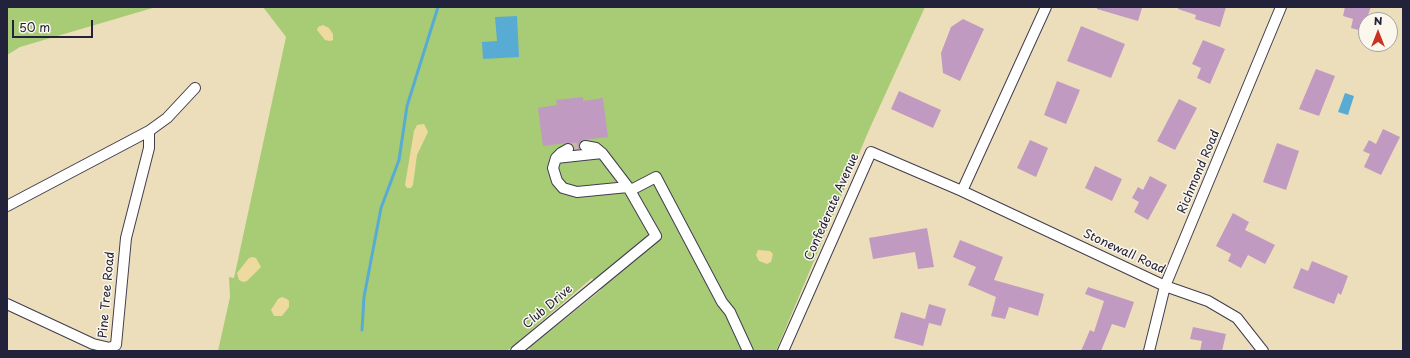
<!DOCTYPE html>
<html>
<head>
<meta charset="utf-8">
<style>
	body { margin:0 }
	#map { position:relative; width:1410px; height:358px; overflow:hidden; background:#eddebb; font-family:"Playpen Sans",sans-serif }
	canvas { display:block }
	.frame { position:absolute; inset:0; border:8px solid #22223b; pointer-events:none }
	.north { position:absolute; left:1358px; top:12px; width:40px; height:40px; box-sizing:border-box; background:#fbf7ec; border:1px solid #a4a2a5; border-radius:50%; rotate:0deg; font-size:11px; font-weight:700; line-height:16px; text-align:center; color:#22223b }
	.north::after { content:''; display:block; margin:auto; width:14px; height:18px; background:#c8321e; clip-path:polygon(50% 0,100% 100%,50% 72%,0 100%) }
	.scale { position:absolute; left:12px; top:20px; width:81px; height:18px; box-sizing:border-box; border:2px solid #22223b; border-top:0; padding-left:5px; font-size:12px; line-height:14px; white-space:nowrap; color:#22223b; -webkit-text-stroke:3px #fbf7ec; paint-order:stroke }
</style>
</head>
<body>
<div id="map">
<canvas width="1410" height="358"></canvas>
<div class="frame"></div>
<div class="north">N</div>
<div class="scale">50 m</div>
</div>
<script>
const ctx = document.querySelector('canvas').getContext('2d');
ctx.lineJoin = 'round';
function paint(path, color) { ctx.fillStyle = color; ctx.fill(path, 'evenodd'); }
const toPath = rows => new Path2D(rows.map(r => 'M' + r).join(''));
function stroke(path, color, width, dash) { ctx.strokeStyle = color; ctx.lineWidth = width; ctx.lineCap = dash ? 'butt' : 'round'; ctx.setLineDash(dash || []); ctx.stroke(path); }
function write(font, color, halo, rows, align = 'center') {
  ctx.font = font + ' "Playpen Sans",sans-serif'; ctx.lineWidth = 3; ctx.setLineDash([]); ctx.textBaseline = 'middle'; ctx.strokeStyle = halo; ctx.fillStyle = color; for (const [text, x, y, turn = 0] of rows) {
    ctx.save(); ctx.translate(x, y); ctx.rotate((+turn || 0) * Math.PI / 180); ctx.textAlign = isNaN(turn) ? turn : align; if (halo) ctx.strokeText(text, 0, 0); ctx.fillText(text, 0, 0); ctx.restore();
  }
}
paint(toPath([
	[7,7,156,7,20,47,7,55],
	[263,7,925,7,869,130,776,351,531,351,529,348,601,290,592,278,507,351,218,351,230,297,229,277,234,278,286,37]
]), '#a7cc75');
paint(toPath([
	[323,25,329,28,333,34,333,40,330,41,325,40,317,30,318,27],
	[424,124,428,132,417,155,413,185,411,188,407,188,405,185,414,131,417,125],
	[758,250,770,251,773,254,771,262,767,264,759,261,756,255],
	[252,257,256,258,261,267,247,281,243,282,239,280,237,273,249,258],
	[282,297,287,299,289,301,289,307,282,316,274,316,271,310,278,299]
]), '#eeda9e');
paint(toPath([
	[517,16,519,57,483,59,482,42,497,41,495,17],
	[1345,93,1354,96,1348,115,1338,112]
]), '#58acd4');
stroke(toPath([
	[362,330,364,297,381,208,399,160,407,106,438,7]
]), '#58acd4', 3);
paint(toPath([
	[1097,7,1137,7,1142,8,1138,21,1097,9],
	[1178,7,1226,7,1220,27,1195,19,1196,15,1178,9],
	[1345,7,1371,7,1366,20,1366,32,1351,28,1353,19,1343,16],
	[963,19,984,29,960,81,943,73,941,53,951,27],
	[1081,26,1125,44,1111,78,1067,61],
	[1203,40,1225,49,1210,84,1197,78,1201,68,1192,64],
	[1316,69,1335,76,1319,116,1299,109],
	[1057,81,1080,90,1066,124,1044,115],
	[899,91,941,110,933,128,891,109],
	[583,97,583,101,603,98,608,137,582,140,579,144,579,149,574,149,573,145,568,143,543,146,538,108,557,105,556,100],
	[1179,99,1197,108,1175,150,1157,141],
	[1383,129,1400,137,1381,175,1364,167,1370,154,1363,151,1369,140,1376,144],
	[1030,140,1048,148,1036,177,1017,168],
	[1277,143,1299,151,1286,190,1263,182],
	[1095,166,1122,179,1112,201,1085,188],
	[1150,176,1167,185,1148,220,1134,212,1139,202,1132,198,1138,187,1143,190],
	[1233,213,1249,222,1245,230,1275,245,1265,264,1248,255,1241,268,1228,261,1231,254,1216,246],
	[927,228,934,267,918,269,915,252,873,259,869,238],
	[960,240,1003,257,994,280,1044,294,1038,316,1009,307,1005,319,991,316,996,297,968,285,976,267,953,257],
	[1312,261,1348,276,1341,295,1338,293,1334,304,1293,288,1301,268,1308,271],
	[1088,287,1134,302,1125,328,1112,324,1101,351,1081,351,1090,330,1094,332,1104,301,1085,294],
	[929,304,946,309,941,326,929,323,923,346,894,338,901,312,925,319],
	[1193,327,1226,334,1222,351,1200,351,1202,341,1190,339]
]), '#c09ac0');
stroke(toPath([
	[568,149,585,146]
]), '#c4b8a1', 10, [10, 5]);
const minor = toPath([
	[568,149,561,153,556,158,553,168,557,181,563,188,577,192,628,187,602,153,596,148,585,146],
	[556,158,602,153],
	[631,190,656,177,722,302,730,312,748,351],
	[962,191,1046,7],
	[7,206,149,131,167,118,195,88],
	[7,304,93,344,110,348,116,345,126,238,149,148,149,131],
	[516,351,656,236,628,187],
	[783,351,871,152,962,191,1165,286,1208,301,1237,318,1263,351],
	[1149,351,1165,286,1281,7]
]);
stroke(minor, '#403e4e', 12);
stroke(minor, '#fff', 10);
write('12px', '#22223b', '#fbf7ec', [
	["Richmond Road",1199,172,-67],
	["Confederate Avenue",832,207,-66],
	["Stonewall Road",1124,252,25],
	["Pine Tree Road",107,295,-85],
	["Club Drive",548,307,-40]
]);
</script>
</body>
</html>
